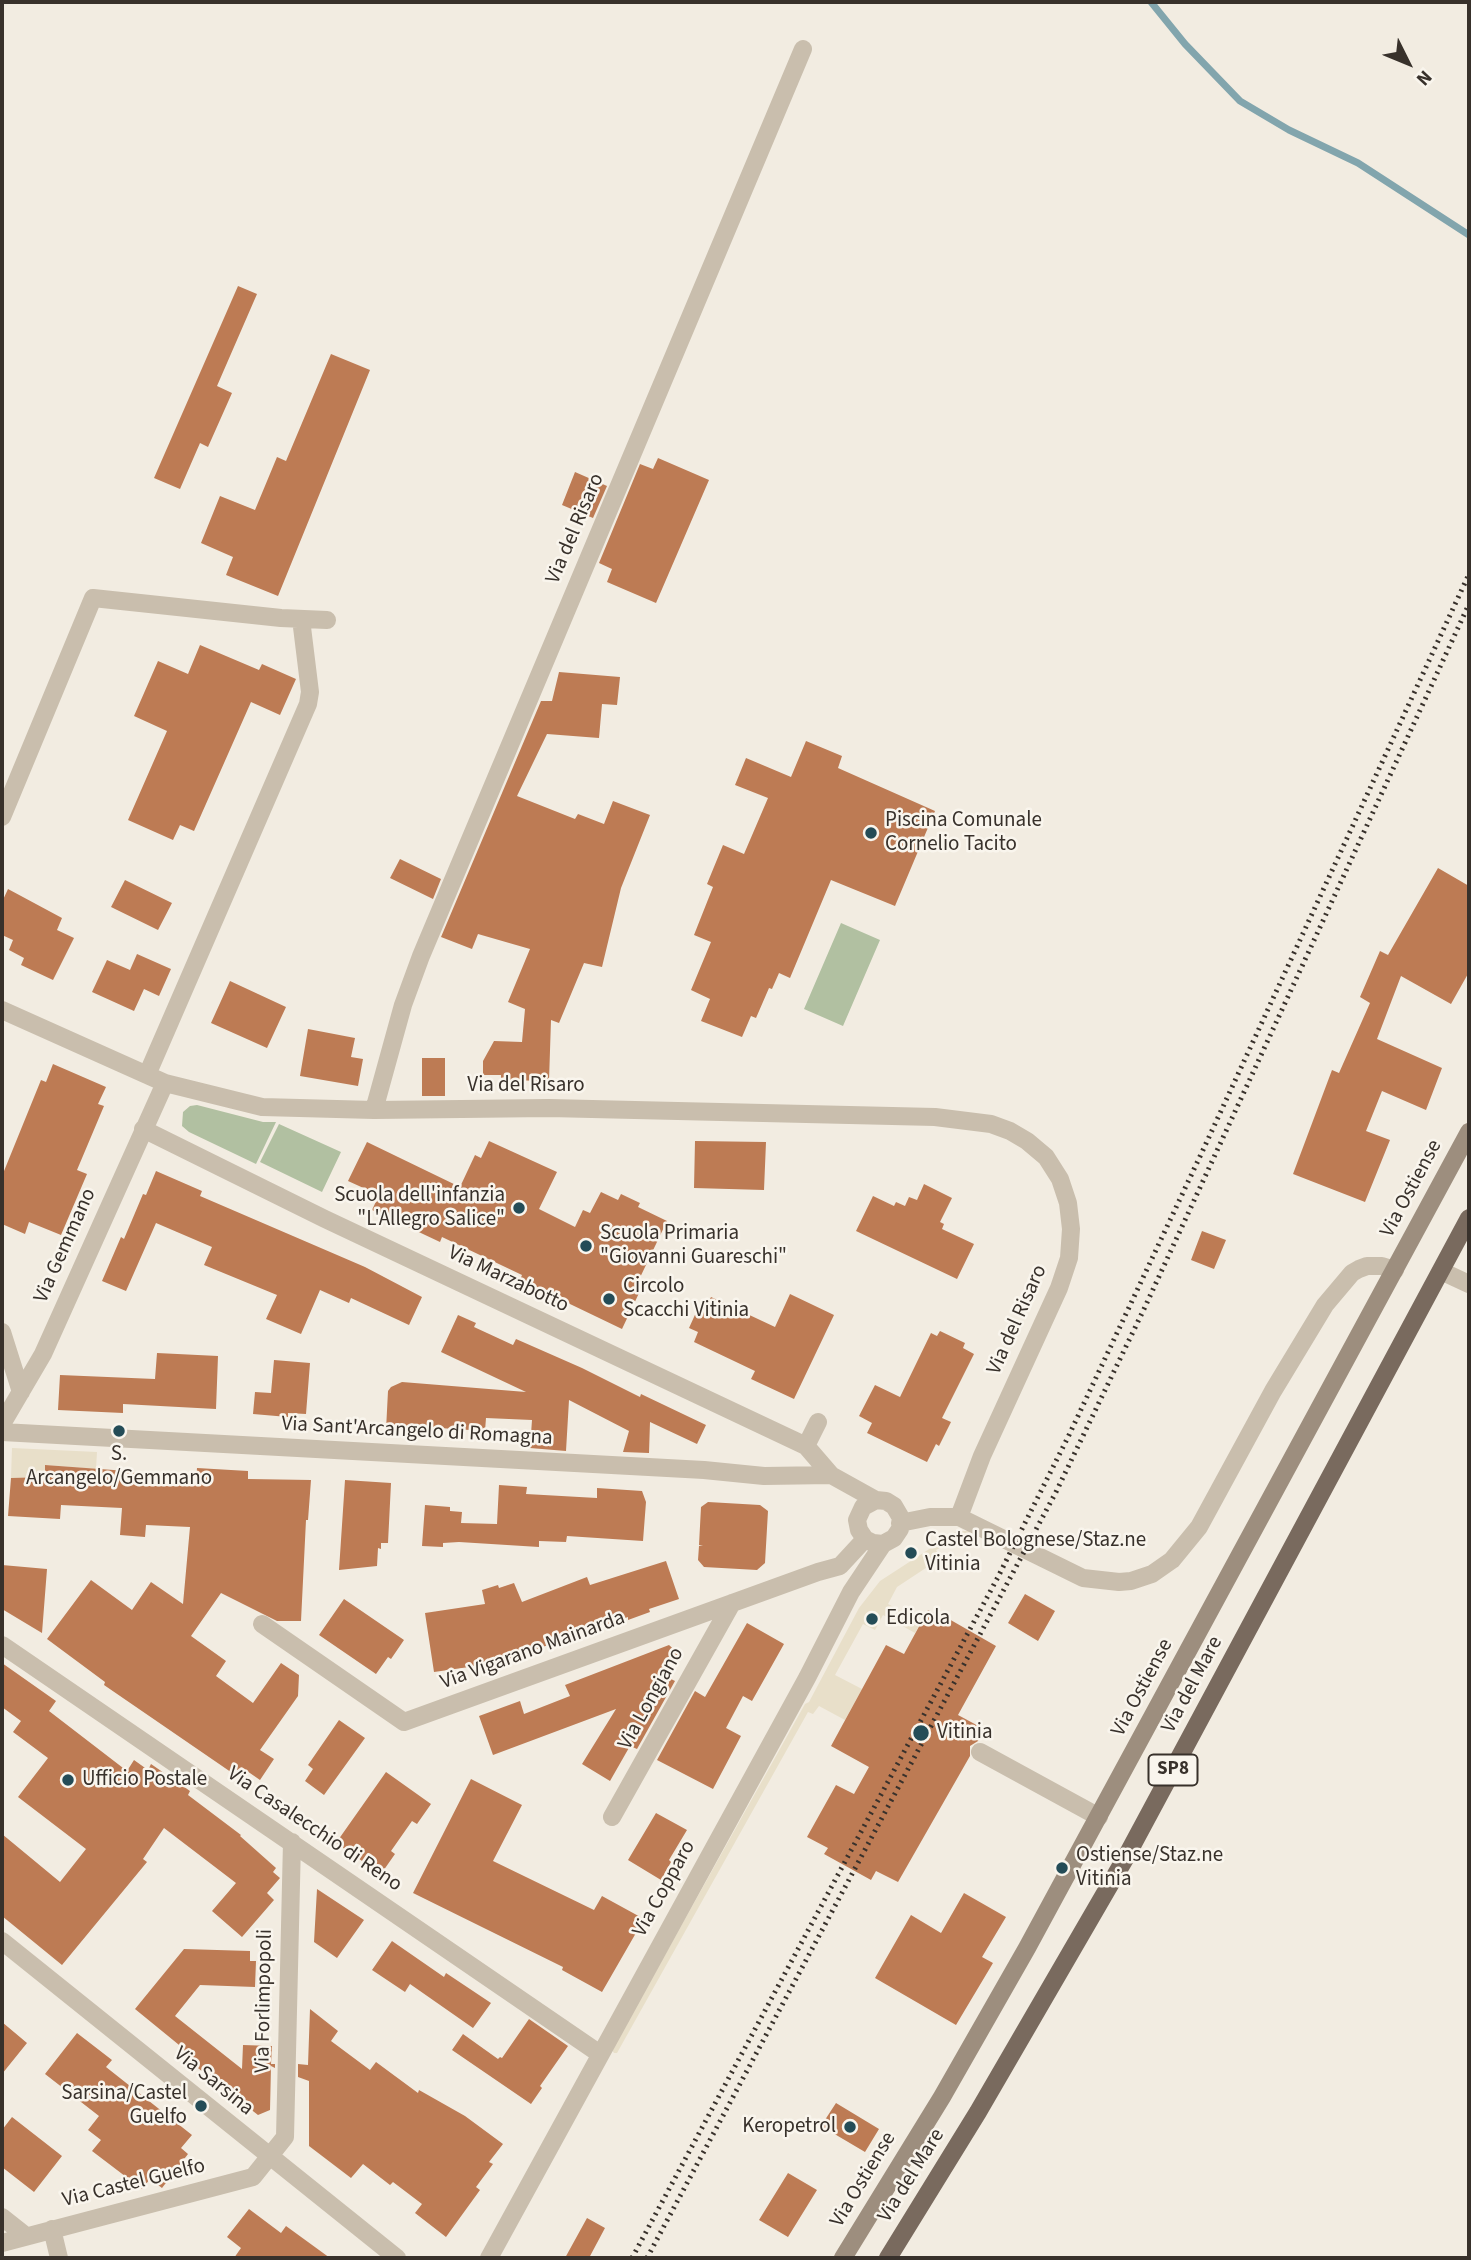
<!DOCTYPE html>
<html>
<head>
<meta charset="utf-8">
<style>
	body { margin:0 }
	#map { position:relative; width:1471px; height:2260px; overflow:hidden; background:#f2ece1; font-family:"Source Sans 3",sans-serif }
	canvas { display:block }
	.frame { position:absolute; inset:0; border:4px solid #38312b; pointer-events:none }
	.north { position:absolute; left:1373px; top:28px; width:70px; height:70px; -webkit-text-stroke:5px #f9f5ed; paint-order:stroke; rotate:133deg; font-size:19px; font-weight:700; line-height:28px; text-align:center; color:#38312b }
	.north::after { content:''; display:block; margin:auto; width:24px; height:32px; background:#38312b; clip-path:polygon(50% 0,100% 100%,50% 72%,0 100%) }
</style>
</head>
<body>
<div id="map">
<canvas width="1471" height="2260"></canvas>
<div class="frame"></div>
<div class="north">N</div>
</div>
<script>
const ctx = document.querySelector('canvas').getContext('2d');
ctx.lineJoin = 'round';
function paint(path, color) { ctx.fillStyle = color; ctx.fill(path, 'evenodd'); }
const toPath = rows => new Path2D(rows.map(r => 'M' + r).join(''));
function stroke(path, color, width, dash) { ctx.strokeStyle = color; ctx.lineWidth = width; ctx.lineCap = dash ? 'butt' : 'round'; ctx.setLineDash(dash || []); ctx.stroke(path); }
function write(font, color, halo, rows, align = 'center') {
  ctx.font = font + ' "Source Sans 3",sans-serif'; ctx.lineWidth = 5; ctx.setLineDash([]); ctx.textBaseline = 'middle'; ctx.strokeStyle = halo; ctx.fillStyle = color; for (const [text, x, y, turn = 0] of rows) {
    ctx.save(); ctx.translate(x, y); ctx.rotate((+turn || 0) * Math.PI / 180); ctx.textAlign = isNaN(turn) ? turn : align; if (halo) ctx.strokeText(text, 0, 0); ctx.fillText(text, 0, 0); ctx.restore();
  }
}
paint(toPath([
	[841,923,880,940,843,1026,804,1009],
	[197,1105,263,1122,276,1122,256,1164,189,1132,182,1126,183,1112,190,1106],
	[279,1124,341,1152,322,1192,260,1162]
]), '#b1c0a1');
paint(toPath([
	[12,1448,97,1452,96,1469,46,1465,45,1477,11,1478],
	[957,1531,969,1531,972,1535,959,1538,936,1550,941,1558,897,1587,888,1604,921,1622,915,1633,883,1615,875,1630,863,1624,835,1675,862,1689,845,1720,819,1706,813,1714,808,1712,617,2053,614,2053,612,2050,805,1704,809,1702,859,1608,880,1581]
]), '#e8dfc9');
stroke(toPath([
	[1151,2,1185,44,1240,101,1289,130,1358,163,1469,235]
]), '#82a5ad', 7);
paint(toPath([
	[238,286,257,294,217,386,232,393,208,447,200,443,180,489,154,478],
	[331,354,370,370,278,596,226,575,233,557,201,543,220,496,255,510,277,457,286,461],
	[658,458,709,480,656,603,607,582,612,569,599,563,640,464,653,469],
	[575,472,607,486,593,518,562,505],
	[200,645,259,670,262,664,296,679,280,715,251,702,194,831,180,825,173,840,128,820,167,731,134,716,158,661,188,674],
	[559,672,620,677,617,705,602,704,599,738,547,734,517,796,575,819,578,814,604,824,613,801,650,815,621,888,602,967,584,963,559,1023,551,1020,549,1081,501,1080,501,1075,483,1075,483,1061,494,1041,522,1042,525,1009,508,1002,530,949,478,934,472,949,441,937,541,701,552,701],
	[806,741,842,756,838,768,935,811,895,906,831,880,790,978,779,973,772,989,769,988,756,1018,751,1016,742,1037,701,1021,710,999,691,990,711,942,694,935,713,887,707,884,723,845,744,854,768,798,735,785,746,758,791,777],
	[400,859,441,879,433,899,390,878],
	[1438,868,1469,886,1469,972,1451,1004,1401,976,1377,1039,1442,1068,1426,1110,1382,1091,1366,1131,1390,1140,1365,1202,1293,1174,1332,1070,1339,1073,1370,1003,1360,997,1380,951,1388,955],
	[125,880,172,903,158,930,111,907],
	[8,889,62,918,57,930,74,938,53,980,21,965,24,958,9,950,13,940,2,935,2,902],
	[137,954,171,969,159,996,144,989,134,1011,92,992,107,960,130,970],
	[230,981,286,1007,267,1048,211,1023],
	[308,1029,355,1038,351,1057,363,1059,358,1086,300,1076],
	[422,1058,445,1058,445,1096,422,1096],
	[53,1064,106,1087,98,1104,104,1106,77,1170,87,1174,61,1235,29,1222,25,1234,2,1224,2,1176,41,1080,46,1082],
	[489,1141,557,1172,539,1209,575,1227,583,1210,590,1213,601,1192,618,1200,621,1194,640,1203,638,1207,667,1221,635,1288,640,1291,622,1329,520,1280,522,1275,442,1237,440,1242,372,1210,379,1195,348,1181,367,1142,460,1187,475,1155,481,1158],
	[695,1141,766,1142,764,1190,694,1188],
	[156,1171,202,1191,200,1196,365,1267,422,1297,409,1325,351,1298,349,1303,320,1290,301,1334,266,1319,277,1295,204,1265,212,1247,156,1223,126,1291,102,1281,121,1237,124,1239,143,1194,146,1195],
	[924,1184,952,1198,940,1222,944,1224,942,1229,974,1244,957,1279,856,1231,873,1196,894,1206,896,1202,905,1206,909,1197,917,1200],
	[1202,1231,1226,1240,1214,1269,1191,1260],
	[790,1294,834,1315,794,1399,751,1379,755,1371,694,1342,698,1332,689,1328,699,1306,705,1309,711,1297,775,1327],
	[458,1315,476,1323,474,1327,513,1345,516,1339,582,1368,640,1397,641,1394,706,1425,697,1444,650,1422,649,1453,623,1452,629,1431,569,1400,566,1451,530,1448,532,1420,486,1418,485,1431,424,1427,423,1432,386,1430,388,1391,391,1387,402,1382,526,1392,441,1352],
	[940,1331,965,1343,963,1348,974,1354,942,1418,951,1422,939,1446,936,1444,927,1462,867,1433,872,1423,859,1416,875,1385,900,1397,931,1333,937,1336],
	[157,1353,218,1356,216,1409,123,1404,123,1413,58,1410,60,1375,155,1379],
	[274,1360,310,1363,306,1414,288,1413,288,1417,253,1414,255,1392,271,1393],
	[45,1465,127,1471,127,1472,149,1474,155,1479,196,1481,197,1468,248,1471,248,1479,311,1480,308,1520,306,1520,301,1621,277,1621,221,1593,191,1636,226,1661,216,1676,253,1703,281,1663,299,1675,298,1696,260,1750,274,1759,260,1780,247,1771,241,1779,104,1685,105,1682,47,1639,91,1580,132,1610,151,1582,183,1604,190,1527,146,1525,145,1537,120,1535,122,1508,61,1505,60,1519,8,1516,11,1478,45,1477],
	[345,1480,391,1483,388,1543,381,1543,381,1549,378,1548,377,1566,339,1570],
	[499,1485,527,1487,526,1494,597,1498,597,1488,642,1491,646,1502,643,1541,567,1536,566,1542,539,1541,539,1547,459,1542,443,1543,443,1547,422,1546,425,1505,450,1507,450,1511,462,1512,461,1523,497,1524],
	[708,1502,760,1505,768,1511,765,1563,757,1570,704,1567,698,1560,699,1546,703,1545,699,1545,701,1507],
	[666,1561,679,1599,649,1609,650,1612,628,1620,628,1617,497,1663,434,1672,425,1613,485,1604,482,1590,498,1585,499,1588,514,1583,522,1602,587,1577,590,1585],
	[2,1565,47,1569,42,1633,2,1609],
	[1025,1594,1055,1611,1038,1641,1008,1623],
	[344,1599,404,1640,391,1659,388,1657,376,1674,319,1635],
	[928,1610,934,1613,935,1611,996,1646,958,1715,984,1729,978,1741,970,1746,970,1756,898,1882,876,1871,871,1880,824,1854,828,1848,807,1837,836,1785,854,1794,869,1767,831,1746,886,1645,904,1654],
	[747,1623,784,1644,752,1701,743,1696,726,1728,741,1736,713,1789,657,1760,695,1691,705,1697],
	[669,1645,679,1654,667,1677,675,1681,637,1749,630,1746,610,1781,582,1764,616,1709,493,1755,479,1716,520,1701,524,1714,570,1696,565,1685],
	[2,1663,56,1701,49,1711,127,1771,134,1760,148,1770,151,1764,190,1791,188,1795,241,1835,240,1836,276,1868,273,1872,280,1878,267,1893,274,1900,242,1937,212,1911,236,1883,164,1828,143,1859,147,1862,62,1965,2,1916,2,1834,60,1882,86,1849,18,1797,48,1758,13,1732,21,1721,2,1707],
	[339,1720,365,1738,324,1795,305,1781,313,1769,308,1765],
	[386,1772,431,1804,417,1824,412,1821,391,1851,395,1854,381,1874,336,1843],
	[471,1779,522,1805,493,1861,594,1910,602,1896,644,1919,602,1992,562,1970,563,1967,413,1893],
	[656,1813,687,1830,669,1860,671,1862,661,1880,628,1860],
	[317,1889,364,1920,337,1958,314,1942],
	[964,1893,1006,1917,982,1957,993,1963,956,2025,875,1978,911,1915,941,1933],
	[392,1941,444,1977,446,1973,491,2003,473,2028,410,1984,405,1992,372,1970],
	[184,1949,250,1951,250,1961,256,1961,255,1987,200,1985,175,2016,242,2069,243,2045,272,2046,271,2064,275,2064,275,2068,271,2066,270,2110,258,2115,180,2054,184,2049,135,2009],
	[310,2009,338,2031,331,2041,370,2070,376,2062,418,2093,419,2090,465,2116,503,2144,489,2162,493,2164,476,2187,480,2190,446,2237,415,2213,422,2204,393,2182,390,2185,363,2164,351,2178,309,2146,309,2081,298,2077,298,2064,308,2065],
	[529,2019,568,2046,540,2086,542,2088,531,2104,452,2050,463,2034,498,2059,500,2057,502,2058],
	[2,2022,27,2043,2,2074],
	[77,2033,112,2060,106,2067,192,2135,181,2148,188,2154,162,2188,150,2179,142,2189,92,2151,101,2140,88,2130,99,2116,45,2074],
	[836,2103,879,2129,865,2152,821,2126],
	[12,2117,62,2156,34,2192,2,2167,2,2130],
	[788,2173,817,2190,788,2237,759,2220],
	[249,2209,281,2233,286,2226,330,2258,234,2258,241,2248,227,2237],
	[587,2218,605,2228,589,2258,565,2258]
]), '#bd7b54');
stroke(toPath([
	[2,817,93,598,281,618,327,620],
	[2,1010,165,1083,262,1107,374,1110,549,1108,935,1117,991,1124,1010,1131,1027,1141,1046,1157,1060,1179,1068,1203,1071,1229,1069,1258,1059,1288,982,1456,959,1517],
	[147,1075,308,704,310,692,301,619],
	[374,1110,403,1005,421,956,803,49],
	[143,1129,325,1219,806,1446,831,1475,876,1500,886,1501,894,1506,901,1518,900,1529,894,1538,883,1544,873,1543,865,1539,859,1530,857,1520,863,1507,876,1500],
	[1441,1271,1469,1284],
	[2,1332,21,1392],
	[2,1424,43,1354,165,1083],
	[2,1432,704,1470,764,1476,831,1475],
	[806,1446,818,1422],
	[900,1523,930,1517,959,1517,1083,1578,1119,1582,1131,1581,1152,1574,1172,1560,1199,1527,1273,1391,1325,1305,1352,1273,1359,1269,1367,1266,1382,1266,1395,1270],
	[262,1624,404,1722,818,1572,840,1566,865,1539],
	[2,1645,600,2054],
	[980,1752,1099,1817],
	[612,1817,732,1603],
	[2,1941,397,2258],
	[2,2217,26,2236],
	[52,2229,59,2258],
	[2,2243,253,2177,285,2137,292,1842],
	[489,2258,807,1678,851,1592,883,1544]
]), '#c9bead', 18);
stroke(toPath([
	[843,2258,942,2097,1027,1948,1469,1132]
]), '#9d8e7e', 18);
stroke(toPath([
	[888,2258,978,2112,1126,1857,1469,1218]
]), '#796a5e', 18);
stroke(toPath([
	[632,2258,998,1577,1070,1433,1203,1150,1469,574],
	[647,2258,1056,1492,1144,1309,1469,604]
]), '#38312b', 5, [2, 5]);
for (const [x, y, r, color] of [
	[871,833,7,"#244c57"],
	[519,1208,7,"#244c57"],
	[586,1246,7,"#244c57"],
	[609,1299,7,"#244c57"],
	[119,1431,7,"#244c57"],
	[911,1553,7,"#244c57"],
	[872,1619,7,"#244c57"],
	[921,1733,9,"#244c57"],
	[68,1780,7,"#244c57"],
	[1062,1868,7,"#244c57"],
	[201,2106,7,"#244c57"],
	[850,2127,7,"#244c57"]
]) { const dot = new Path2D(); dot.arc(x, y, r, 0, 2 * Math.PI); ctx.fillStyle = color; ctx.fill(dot); stroke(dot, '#f9f5ed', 2.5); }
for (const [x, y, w] of [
	[1173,1770,49]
]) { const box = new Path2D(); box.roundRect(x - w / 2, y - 15.5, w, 31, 5); ctx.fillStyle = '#f9f5ed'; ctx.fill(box); stroke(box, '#38312b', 2); }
write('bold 19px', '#38312b', null, [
	["SP8",1173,1770]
]);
write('21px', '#38312b', '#f9f5ed', [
	["Via del Risaro",576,529,-67],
	["Via del Risaro",526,1086],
	["Via Ostiense",1412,1189,-62],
	["Via Gemmano",66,1246,-66],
	["Via Marzabotto",508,1280,25],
	["Via del Risaro",1018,1320,-66],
	["Via Sant'Arcangelo di Romagna",417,1432,3],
	["Via Vigarano Mainarda",533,1651,-20],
	["Via del Mare",1193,1685,-62],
	["Via Ostiense",1143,1688,-62],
	["Via Longiano",652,1699,-61],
	["Via Casalecchio di Reno",314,1830,34],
	["Via Copparo",665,1889,-61],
	["Via Forlimpopoli",265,2001,-89],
	["Via Sarsina",213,2082,39],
	["Via del Mare",912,2176,-58],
	["Via Ostiense",864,2180,-59],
	["Via Castel Guelfo",134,2184,-14]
]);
write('21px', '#38312b', '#f9f5ed', [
	["Piscina Comunale",885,821],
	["Cornelio Tacito",885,845],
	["Scuola dell'infanzia",505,1196,"right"],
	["\"L'Allegro Salice\"",505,1220,"right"],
	["Scuola Primaria",600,1234],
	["\"Giovanni Guareschi\"",600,1258],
	["Circolo",623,1287],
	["Scacchi Vitinia",623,1311],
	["S.",119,1455,"center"],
	["Arcangelo/Gemmano",119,1479,"center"],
	["Castel Bolognese/Staz.ne",925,1541],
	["Vitinia",925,1565],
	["Edicola",886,1619],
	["Vitinia",937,1733],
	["Ufficio Postale",82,1780],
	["Ostiense/Staz.ne",1076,1856],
	["Vitinia",1076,1880],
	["Sarsina/Castel",187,2094,"right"],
	["Guelfo",187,2118,"right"],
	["Keropetrol",836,2127,"right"]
], 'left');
</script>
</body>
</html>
